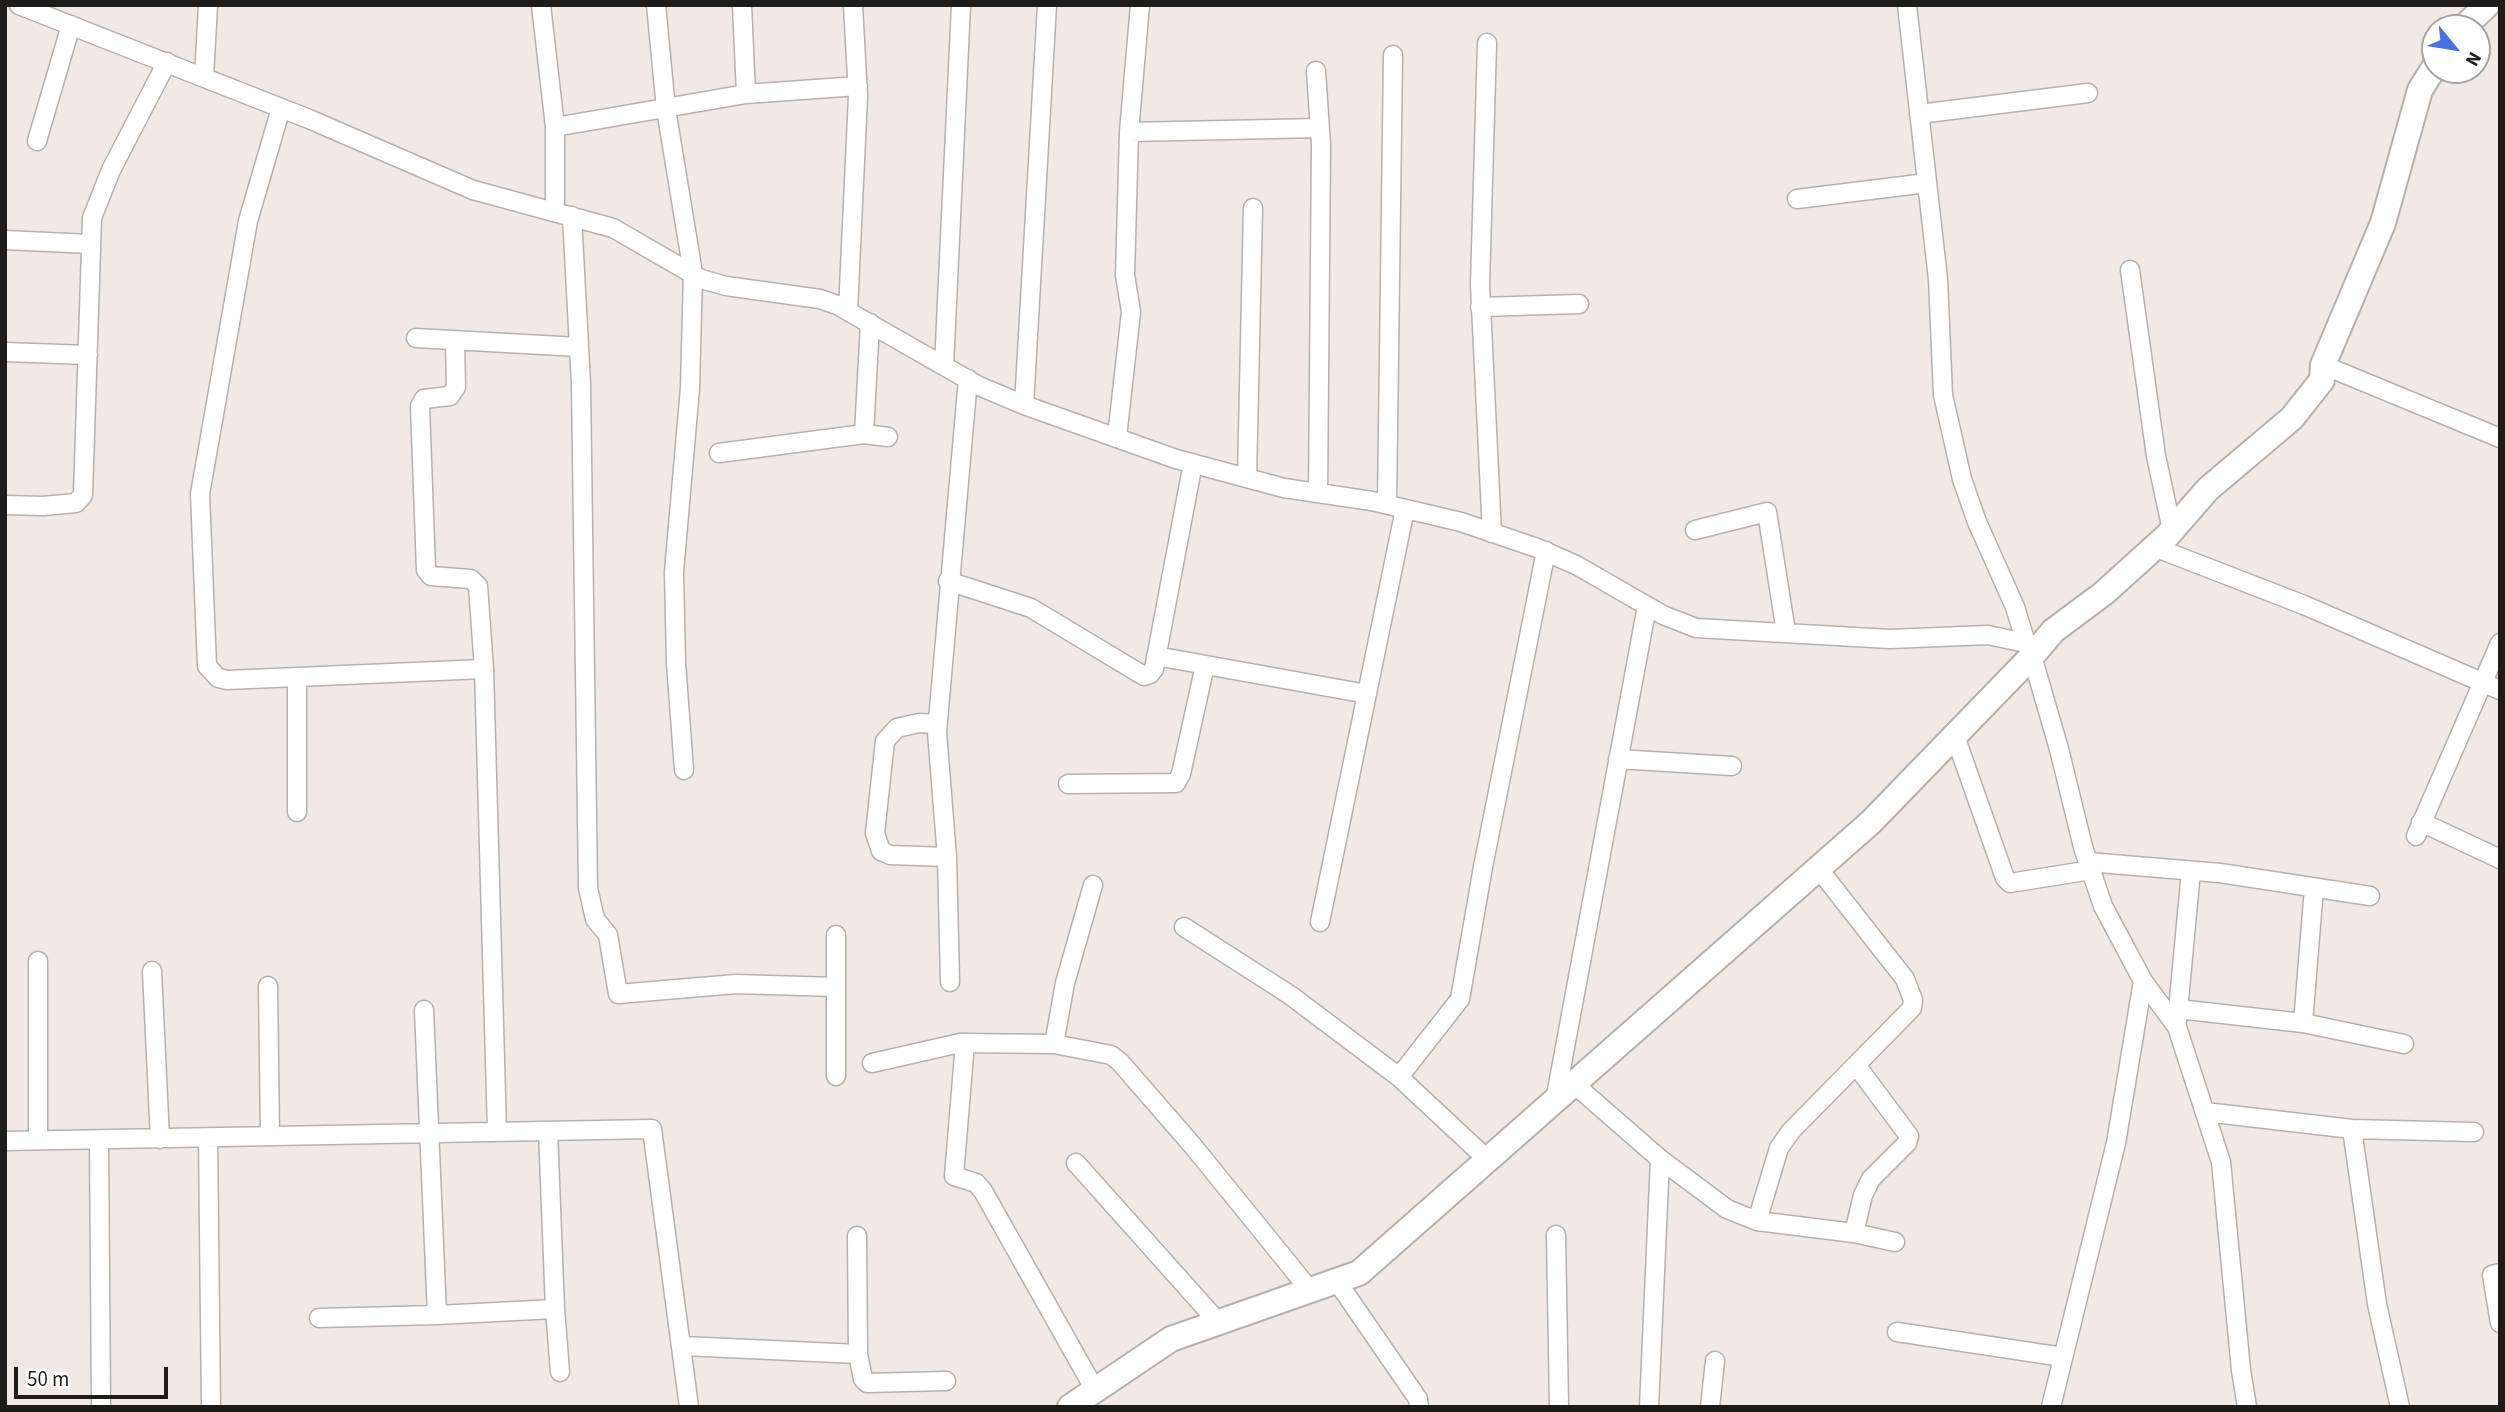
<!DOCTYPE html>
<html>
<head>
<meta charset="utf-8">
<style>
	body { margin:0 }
	#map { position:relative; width:2505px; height:1412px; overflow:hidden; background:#f0e9e5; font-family:"Source Sans 3",sans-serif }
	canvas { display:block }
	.frame { position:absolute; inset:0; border:7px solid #1e1c1a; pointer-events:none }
	.north { position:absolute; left:2421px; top:14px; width:70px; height:70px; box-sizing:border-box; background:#fff; border:2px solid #a5a4a3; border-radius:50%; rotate:120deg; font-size:19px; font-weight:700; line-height:28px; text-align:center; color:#1e1c1a }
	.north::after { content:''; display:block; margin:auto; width:24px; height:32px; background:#4a71e4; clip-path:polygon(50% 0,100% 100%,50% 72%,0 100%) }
	.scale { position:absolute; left:14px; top:1367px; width:154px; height:32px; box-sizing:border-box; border:4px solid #1e1c1a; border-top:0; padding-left:9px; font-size:21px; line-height:24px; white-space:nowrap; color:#1e1c1a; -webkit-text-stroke:5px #fff; paint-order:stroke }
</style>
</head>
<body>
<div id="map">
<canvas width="2505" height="1412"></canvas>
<div class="frame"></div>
<div class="north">N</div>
<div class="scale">50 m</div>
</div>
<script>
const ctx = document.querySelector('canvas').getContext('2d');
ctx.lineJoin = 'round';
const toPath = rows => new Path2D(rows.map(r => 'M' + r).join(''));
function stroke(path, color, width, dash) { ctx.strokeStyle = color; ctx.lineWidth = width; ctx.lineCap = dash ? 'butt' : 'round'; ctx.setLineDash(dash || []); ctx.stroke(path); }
const street = toPath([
	[19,5,309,119,473,190,613,228,701,279,726,286,820,299,837,305,979,386,1024,405,1176,459,1284,488,1372,501,1461,522,1537,548,1576,565,1663,615,1696,628,1890,639,1988,635,2040,646],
	[541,5,555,127,555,212],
	[656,5,666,109,693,273,690,388,674,572,676,663,684,770],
	[742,5,746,94],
	[1907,5,1938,279,1943,395,1962,479,1977,522,2015,607,2026,643],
	[1487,43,1480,285,1492,533],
	[1316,71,1321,145,1318,493],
	[204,77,208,5],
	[281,108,248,221,200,494,207,666,218,678,227,680,484,669],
	[1919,114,2088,93],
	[555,127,746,94,858,86],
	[1129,132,1320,128],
	[37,141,71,25],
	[1797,199,1927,183],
	[572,216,581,384,588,888,595,919,608,935,618,994,736,984,836,987],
	[5,240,91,244],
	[2130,270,2156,456,2172,530],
	[1480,307,1579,304],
	[848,311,858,96,853,5],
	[416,338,579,347],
	[455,341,456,387,450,396,424,399,420,406,426,570,431,576,471,579,478,586,484,669,497,1132],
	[5,352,88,355],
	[2323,365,2500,438],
	[944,366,961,5],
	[1024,405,1047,5],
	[864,434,870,323],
	[1117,437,1131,312,1125,275,1129,132,1140,5],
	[719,453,864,434,888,437],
	[1247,478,1253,208],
	[1387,504,1393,55],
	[5,505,43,506,76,503,83,495,92,218,111,170,167,62],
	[1695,530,1767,512,1786,632],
	[2154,547,2304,605,2500,690],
	[948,581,1031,608,1144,676,1150,674,1154,669,1193,463],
	[1156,656,1367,694],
	[2032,656,2059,749,2083,847,2103,906,2143,981,2177,1027,2221,1162,2241,1370,2247,1407],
	[937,724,919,723,897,728,885,741,875,833,881,851,890,855,947,857],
	[1955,736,2005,878,2010,883,2091,870],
	[1618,759,1732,766],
	[1068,784,1176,783,1181,774,1205,665],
	[297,812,297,677],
	[2421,822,2500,859],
	[2416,836,2500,643],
	[2088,862,2220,873,2370,896],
	[1320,922,1405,509],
	[1184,927,1290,995,1399,1077,1488,1160],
	[152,971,160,1139],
	[950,982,947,857,937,732,968,379],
	[268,986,270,1136],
	[2178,1009,2303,1023,2404,1044],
	[424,1010,437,1315],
	[2177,1021,2191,871],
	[2303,1023,2314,888],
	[965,1043,954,1176,976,1183,983,1191,1095,1390],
	[1054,1044,1065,983,1093,885],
	[872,1063,960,1043,1054,1044,1111,1055,1120,1062,1193,1146,1309,1289],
	[836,1076,836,935],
	[1399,1077,1460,999,1483,867,1546,551],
	[1574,1084,1660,1159,1727,1209,1757,1221,1854,1233,1895,1242],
	[1555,1101,1647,606],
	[2205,1112,2352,1129,2474,1132],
	[2352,1129,2377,1304,2400,1407],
	[548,1131,555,1309,560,1372],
	[208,1138,211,1407],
	[38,1140,38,961],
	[99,1140,101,1407],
	[5,1141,652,1129,689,1407],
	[1076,1163,1218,1322],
	[1757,1221,1779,1148,1791,1131,1912,1008,1913,1000,1905,979,1818,868],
	[1854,1233,1863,1195,1871,1179,1907,1143,1909,1136,1856,1065],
	[1556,1235,1559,1407],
	[857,1236,858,1354,863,1379,867,1383,946,1381],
	[2500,1273,2492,1275,2500,1323],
	[1336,1280,1418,1399,1419,1407],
	[319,1318,437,1315,555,1309],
	[1897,1332,2063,1357],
	[683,1346,858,1354],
	[1649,1407,1660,1159],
	[1710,1407,1715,1361],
	[2051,1407,2116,1143,2143,981]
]);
const secondary = toPath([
	[2463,28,2487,5],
	[1070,1407,1171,1339,1359,1273,1871,822,2032,656,2053,631,2104,593,2167,536,2208,489,2292,418,2322,380,2323,365,2383,223,2420,90,2435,66]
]);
stroke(street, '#b7b1ad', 21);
stroke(secondary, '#b7b1ad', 28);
stroke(street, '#fff', 18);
stroke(secondary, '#fff', 24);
</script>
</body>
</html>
